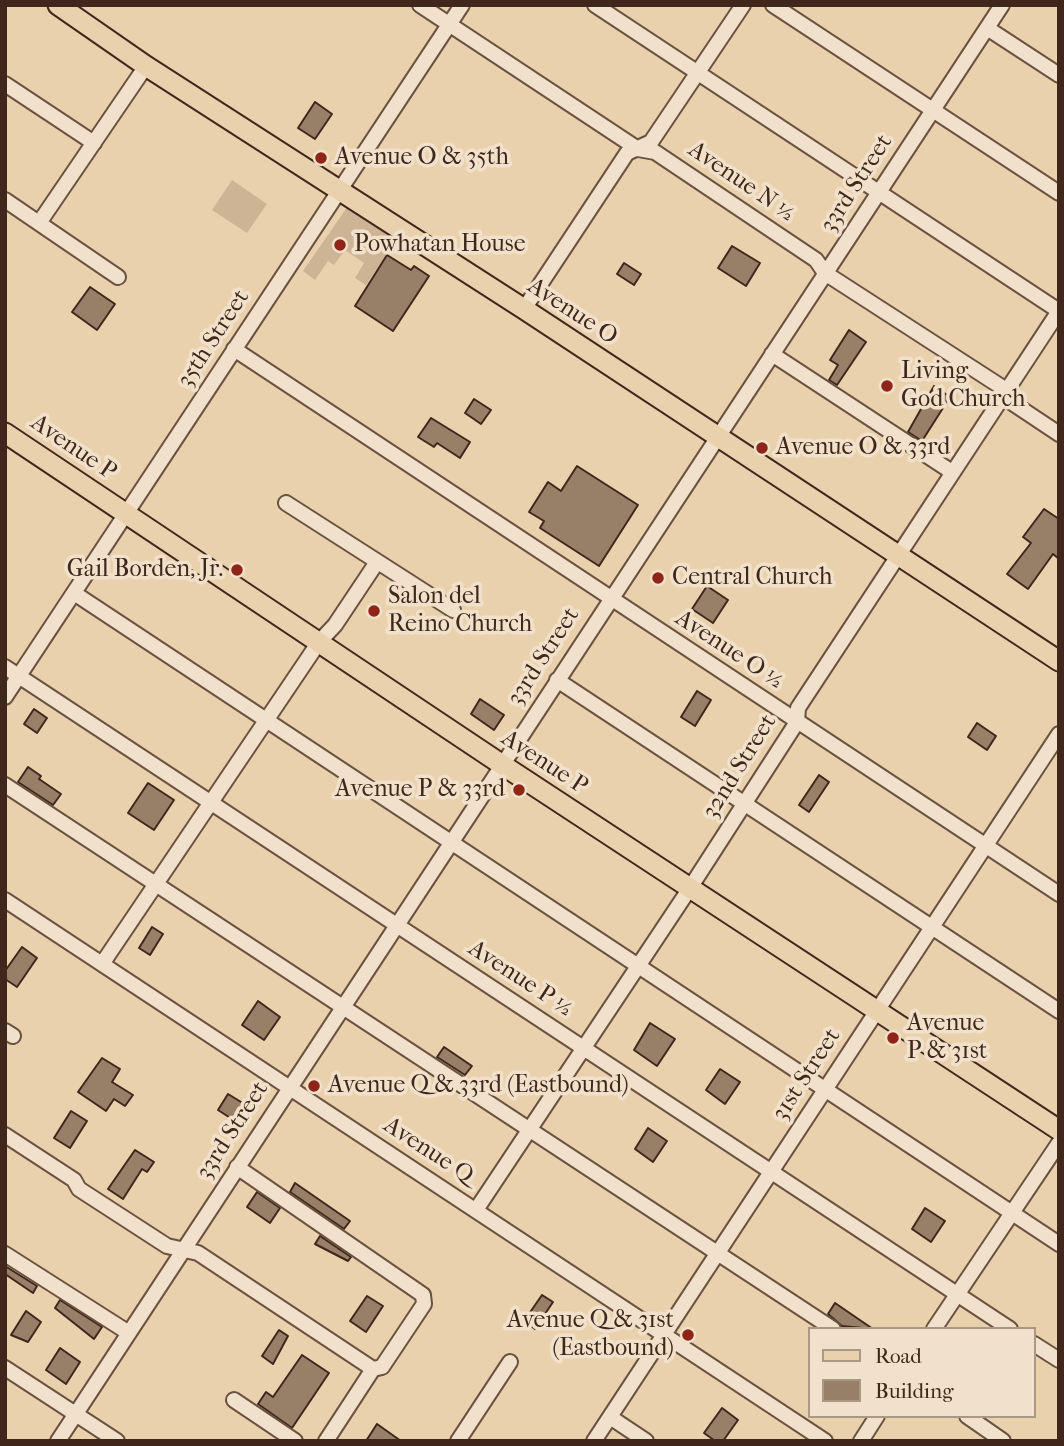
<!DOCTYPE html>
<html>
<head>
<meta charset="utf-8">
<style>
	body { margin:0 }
	#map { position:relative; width:1064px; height:1446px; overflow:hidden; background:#ead1ae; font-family:"IM FELL French Canon",serif }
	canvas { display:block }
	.frame { position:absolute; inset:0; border:7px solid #40271c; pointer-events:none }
	.legend { position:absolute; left:808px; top:1327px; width:228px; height:91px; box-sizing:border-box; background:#f1e1ca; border:2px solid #aa9784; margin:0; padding:9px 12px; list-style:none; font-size:21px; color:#40271c }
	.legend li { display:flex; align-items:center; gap:14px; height:35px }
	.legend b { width:35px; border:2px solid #aa9784 }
</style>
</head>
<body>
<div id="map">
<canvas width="1064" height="1446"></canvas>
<div class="frame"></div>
<ul class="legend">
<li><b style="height:9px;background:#ead1ae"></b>Road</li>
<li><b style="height:19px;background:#987f68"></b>Building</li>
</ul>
</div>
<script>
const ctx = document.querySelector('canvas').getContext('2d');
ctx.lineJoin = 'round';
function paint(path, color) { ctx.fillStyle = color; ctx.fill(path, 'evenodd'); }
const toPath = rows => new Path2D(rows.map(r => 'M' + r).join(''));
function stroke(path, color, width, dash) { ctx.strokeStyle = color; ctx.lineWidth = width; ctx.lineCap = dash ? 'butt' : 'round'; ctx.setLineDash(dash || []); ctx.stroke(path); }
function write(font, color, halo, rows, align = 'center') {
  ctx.font = font + ' "IM FELL French Canon",serif'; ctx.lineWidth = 7; ctx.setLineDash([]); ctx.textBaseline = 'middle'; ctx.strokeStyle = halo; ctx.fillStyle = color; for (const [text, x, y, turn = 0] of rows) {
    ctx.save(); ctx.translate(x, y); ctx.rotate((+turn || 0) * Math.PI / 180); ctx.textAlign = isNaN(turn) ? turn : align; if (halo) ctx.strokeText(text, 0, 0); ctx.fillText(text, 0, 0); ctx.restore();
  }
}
paint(toPath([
	[232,180,267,204,247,233,212,210],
	[348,206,396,240,366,285,355,278,364,263,345,250,334,265,328,261,315,280,303,271]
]), '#cdb495');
const building = toPath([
	[315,102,332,114,315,139,298,128,315,102],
	[732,246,760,263,746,286,718,268,732,246],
	[387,255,411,270,414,266,429,276,393,331,355,306,387,255],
	[624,263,641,274,634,285,617,274,624,263],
	[90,287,115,304,97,330,72,312,90,287],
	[849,330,866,342,837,385,829,380,838,365,830,360,849,330],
	[934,386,950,397,922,441,908,432,934,386],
	[474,399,491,410,481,424,465,413,474,399],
	[431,418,470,442,460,458,437,443,434,447,418,437,431,418],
	[577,466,638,505,599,566,540,528,544,521,529,512,548,482,561,491,577,466],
	[1044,509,1059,519,1059,559,1053,554,1028,589,1007,574,1031,543,1023,537,1044,509],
	[707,586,728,600,713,623,692,609,707,586],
	[697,691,711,700,695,726,681,717,697,691],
	[480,699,504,715,494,730,471,714,480,699],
	[34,709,47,718,37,733,24,724,34,709],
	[977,723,996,736,987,750,968,737,977,723],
	[28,767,41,776,39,779,61,794,53,805,18,782,28,767],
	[819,775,829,782,809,812,799,805,819,775],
	[148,783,174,800,154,830,128,813,148,783],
	[152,927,163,934,150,955,139,948,152,927],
	[22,947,37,958,17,987,5,979,5,971,22,947],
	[258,1001,280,1017,264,1040,242,1025,258,1001],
	[650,1023,675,1039,657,1066,634,1050,650,1023],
	[444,1047,472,1066,465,1075,437,1057,444,1047],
	[102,1058,120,1069,112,1082,133,1095,125,1106,114,1099,106,1111,78,1092,102,1058],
	[720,1069,740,1082,725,1104,706,1090,720,1069],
	[228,1094,246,1105,235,1121,218,1110,228,1094],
	[71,1111,87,1121,70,1148,54,1138,71,1111],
	[648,1128,667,1141,653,1162,635,1149,648,1128],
	[135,1150,154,1162,147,1172,142,1169,123,1199,108,1189,135,1150],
	[295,1183,350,1221,344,1229,290,1192,295,1183],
	[257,1192,280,1208,270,1223,247,1207,257,1192],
	[925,1208,945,1221,931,1242,912,1229,925,1208],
	[320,1236,351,1257,348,1261,315,1244,320,1236],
	[5,1266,37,1286,33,1293,5,1274,5,1266],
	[542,1295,553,1302,535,1329,524,1321,542,1295],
	[367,1296,383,1306,366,1332,350,1321,367,1296],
	[60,1300,102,1327,94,1339,55,1308,60,1300],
	[835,1303,873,1329,842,1326,828,1314,835,1303],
	[26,1311,41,1322,28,1342,11,1335,26,1311],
	[279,1330,288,1336,273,1364,262,1356,279,1330],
	[60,1348,80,1362,66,1384,46,1370,60,1348],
	[302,1355,329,1373,292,1428,258,1404,266,1392,273,1397,302,1355],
	[722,1408,738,1420,723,1441,715,1441,704,1433,722,1408],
	[377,1424,401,1441,366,1441,377,1424]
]);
paint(building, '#987f68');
stroke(building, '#40271c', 2);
const minor = toPath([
	[420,5,638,149,655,152,816,260,825,273,1000,386,1008,400,1059,434],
	[595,5,1059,311],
	[773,5,1059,193],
	[987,28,1059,75],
	[5,84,94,143],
	[5,200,118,277],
	[39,223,146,66],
	[524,309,627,153,651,142,743,5],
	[234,349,1059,894],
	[772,354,952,472],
	[286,503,453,610],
	[74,593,1059,1244],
	[5,667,1010,1329],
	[557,680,1059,1011],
	[5,697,462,5],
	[5,785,833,1329],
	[5,900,825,1441],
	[102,964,319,642,335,625,377,562],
	[5,1031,13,1036],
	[5,1135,74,1180,79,1189,167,1246,198,1253,373,1369],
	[237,1167,423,1295,424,1304,382,1367,373,1369,326,1441],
	[476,1210,690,888,797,722,798,708,1059,311],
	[5,1254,129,1333],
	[934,1329,1059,1143],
	[1034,1344,1059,1360],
	[5,1368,117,1441],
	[234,1400,295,1441],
	[967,1416,1003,1441],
	[610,1417,646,1441],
	[58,1441,1002,5],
	[458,1441,510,1362],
	[594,1441,1059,734],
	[861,1441,877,1416]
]);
const major = toPath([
	[58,5,146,66,524,309,1059,661],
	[5,433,501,764,1059,1130]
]);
stroke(minor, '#6a5240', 18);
stroke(major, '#40271c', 23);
stroke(minor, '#f1e1ca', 14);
stroke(major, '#ead1ae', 19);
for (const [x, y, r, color] of [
	[321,158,7,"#8f2418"],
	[340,245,7,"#8f2418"],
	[887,386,7,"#8f2418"],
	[762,448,7,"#8f2418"],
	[237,570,7,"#8f2418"],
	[658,578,7,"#8f2418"],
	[374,611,7,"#8f2418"],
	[519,790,7,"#8f2418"],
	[893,1038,7,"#8f2418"],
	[314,1086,7,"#8f2418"],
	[688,1335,7,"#8f2418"]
]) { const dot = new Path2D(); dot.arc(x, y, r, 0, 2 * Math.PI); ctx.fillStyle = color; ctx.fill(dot); stroke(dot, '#f1e1ca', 2.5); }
write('24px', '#40271c', '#f1e1ca', [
	["Avenue O & 35th",335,158],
	["Powhatan House",354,245],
	["Living",901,372],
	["God Church",901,400],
	["Avenue O & 33rd",776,448],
	["Gail Borden, Jr.",223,570,"right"],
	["Central Church",672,578],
	["Salon del",388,597],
	["Reino Church",388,625],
	["Avenue P & 33rd",505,790,"right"],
	["Avenue",907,1024],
	["P & 31st",907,1052],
	["Avenue Q & 33rd (Eastbound)",328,1086],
	["Avenue Q & 31st",674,1321,"right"],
	["(Eastbound)",674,1349,"right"]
], 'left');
write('24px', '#40271c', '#f1e1ca', [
	["Avenue N ½",741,182,34],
	["33rd Street",857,184,-57],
	["Avenue O",572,312,33],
	["35th Street",214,339,-57],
	["Avenue P",73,448,34],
	["Avenue O ½",729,650,33],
	["33rd Street",544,657,-57],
	["Avenue P",544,763,33],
	["32nd Street",740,767,-58],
	["Avenue P ½",520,979,33],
	["31st Street",807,1075,-57],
	["33rd Street",233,1131,-57],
	["Avenue Q",428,1151,33]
]);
</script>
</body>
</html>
